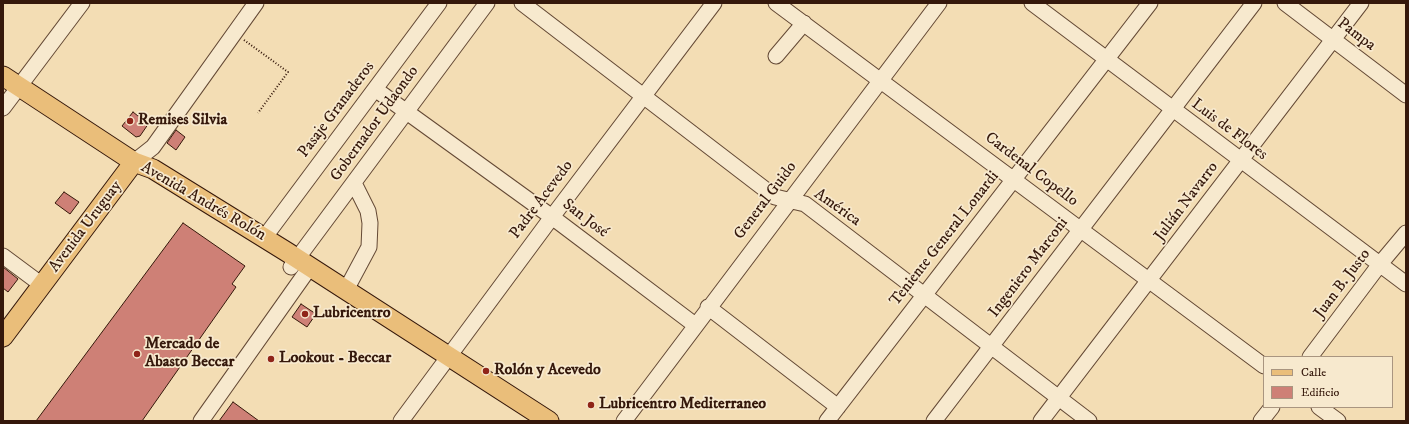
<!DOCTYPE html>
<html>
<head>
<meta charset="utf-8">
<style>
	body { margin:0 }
	#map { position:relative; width:1409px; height:424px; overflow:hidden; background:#f3ddb4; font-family:"IM FELL DW Pica",serif }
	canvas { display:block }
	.frame { position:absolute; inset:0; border:4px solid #35180b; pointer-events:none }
	.legend { position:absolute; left:1263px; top:356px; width:130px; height:52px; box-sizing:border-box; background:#f7e9ce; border:1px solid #a99580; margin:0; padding:5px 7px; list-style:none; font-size:12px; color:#35180b }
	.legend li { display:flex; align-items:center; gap:8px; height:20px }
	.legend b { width:20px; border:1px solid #a99580 }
</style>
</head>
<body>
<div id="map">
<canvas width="1409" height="424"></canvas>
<div class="frame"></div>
<ul class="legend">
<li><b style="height:5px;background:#eabe7a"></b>Calle</li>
<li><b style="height:11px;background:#ce8076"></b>Edificio</li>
</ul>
</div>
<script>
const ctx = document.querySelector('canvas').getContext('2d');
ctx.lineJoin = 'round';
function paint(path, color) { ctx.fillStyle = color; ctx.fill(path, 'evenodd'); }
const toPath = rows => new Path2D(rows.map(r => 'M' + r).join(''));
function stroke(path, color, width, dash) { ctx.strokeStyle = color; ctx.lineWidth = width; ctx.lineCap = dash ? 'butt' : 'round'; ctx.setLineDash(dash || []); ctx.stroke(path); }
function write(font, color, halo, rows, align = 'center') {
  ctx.font = font + ' "IM FELL DW Pica",serif'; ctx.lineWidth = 3.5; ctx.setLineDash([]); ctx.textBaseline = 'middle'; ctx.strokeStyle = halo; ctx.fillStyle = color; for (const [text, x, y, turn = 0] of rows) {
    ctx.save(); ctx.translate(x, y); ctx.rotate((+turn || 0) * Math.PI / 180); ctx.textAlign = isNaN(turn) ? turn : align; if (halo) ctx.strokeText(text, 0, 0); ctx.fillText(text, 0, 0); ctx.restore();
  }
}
const building = toPath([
	[133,112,138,116,141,113,151,120,140,136,136,137,122,126,133,112],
	[176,130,185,137,176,150,167,143,176,130],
	[64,192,79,202,70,214,55,203,64,192],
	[183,223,245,266,232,284,236,287,142,421,36,421,183,223],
	[3,267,18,279,8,292,3,288,3,267],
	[301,304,316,314,307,327,292,317,301,304],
	[233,402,259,421,219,421,233,402]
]);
paint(building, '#ce8076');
stroke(building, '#35180b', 1);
const minor = toPath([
	[522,3,775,197,805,204,1089,421],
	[776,3,1264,366],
	[1032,3,1406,284],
	[1285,3,1406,95],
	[776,56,804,23],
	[375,89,552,217,695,325],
	[3,108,82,3],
	[134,162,153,147,256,3],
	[264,238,439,3],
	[3,256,42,285],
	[291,267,487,3],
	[346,290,369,247,370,223,368,211,354,183],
	[708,307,838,407],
	[1310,357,1380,264,1406,233],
	[1319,407,1338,421],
	[201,421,310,267],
	[401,421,552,217,714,3],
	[624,421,939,3],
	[827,421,1150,3],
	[934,421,1254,3],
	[1041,421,1361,3],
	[1261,421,1272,407]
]);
const major = toPath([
	[3,76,134,162,153,169,287,252,549,421],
	[3,337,134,162]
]);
stroke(minor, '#644935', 17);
stroke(major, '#35180b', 21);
stroke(toPath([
	[244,40,288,72,258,113]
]), '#35180b', 2, [1, 2]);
stroke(minor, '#f7e9ce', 15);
stroke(major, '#eabe7a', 19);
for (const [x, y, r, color] of [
	[130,121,4,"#8f2418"],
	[305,314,4,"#8f2418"],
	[137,354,4,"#8f2418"],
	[271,359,4,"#8f2418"],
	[486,371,4,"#8f2418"],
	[591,405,4,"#8f2418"]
]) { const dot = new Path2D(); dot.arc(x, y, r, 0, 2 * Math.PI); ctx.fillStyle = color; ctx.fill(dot); stroke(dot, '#f7e9ce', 1.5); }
write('16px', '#35180b', '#f7e9ce', [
	["Pampa",1356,35,37],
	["Pasaje Granaderos",337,110,-53],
	["Gobernador Udaondo",375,124,-54],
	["Luis de Flores",1229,130,37],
	["Cardenal Copello",1031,170,37],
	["Padre Acevedo",542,200,-53],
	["General Guido",766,201,-53],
	["Avenida Andrés Rolón",203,202,30],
	["Julián Navarro",1187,202,-53],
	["América",837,208,35],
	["San José",585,219,37],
	["Avenida Uruguay",86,227,-53],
	["Teniente General Lonardi",945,239,-52],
	["Ingeniero Marconi",1029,268,-53],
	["Juan B. Justo",1343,284,-53]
]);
write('bold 16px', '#35180b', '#f7e9ce', [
	["Remises Silvia",138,121],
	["Lubricentro",313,314],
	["Mercado de",145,345],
	["Abasto Beccar",145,363],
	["Lookout - Beccar",279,359],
	["Rolón y Acevedo",494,371],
	["Lubricentro Mediterraneo",599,405]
], 'left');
</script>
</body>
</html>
